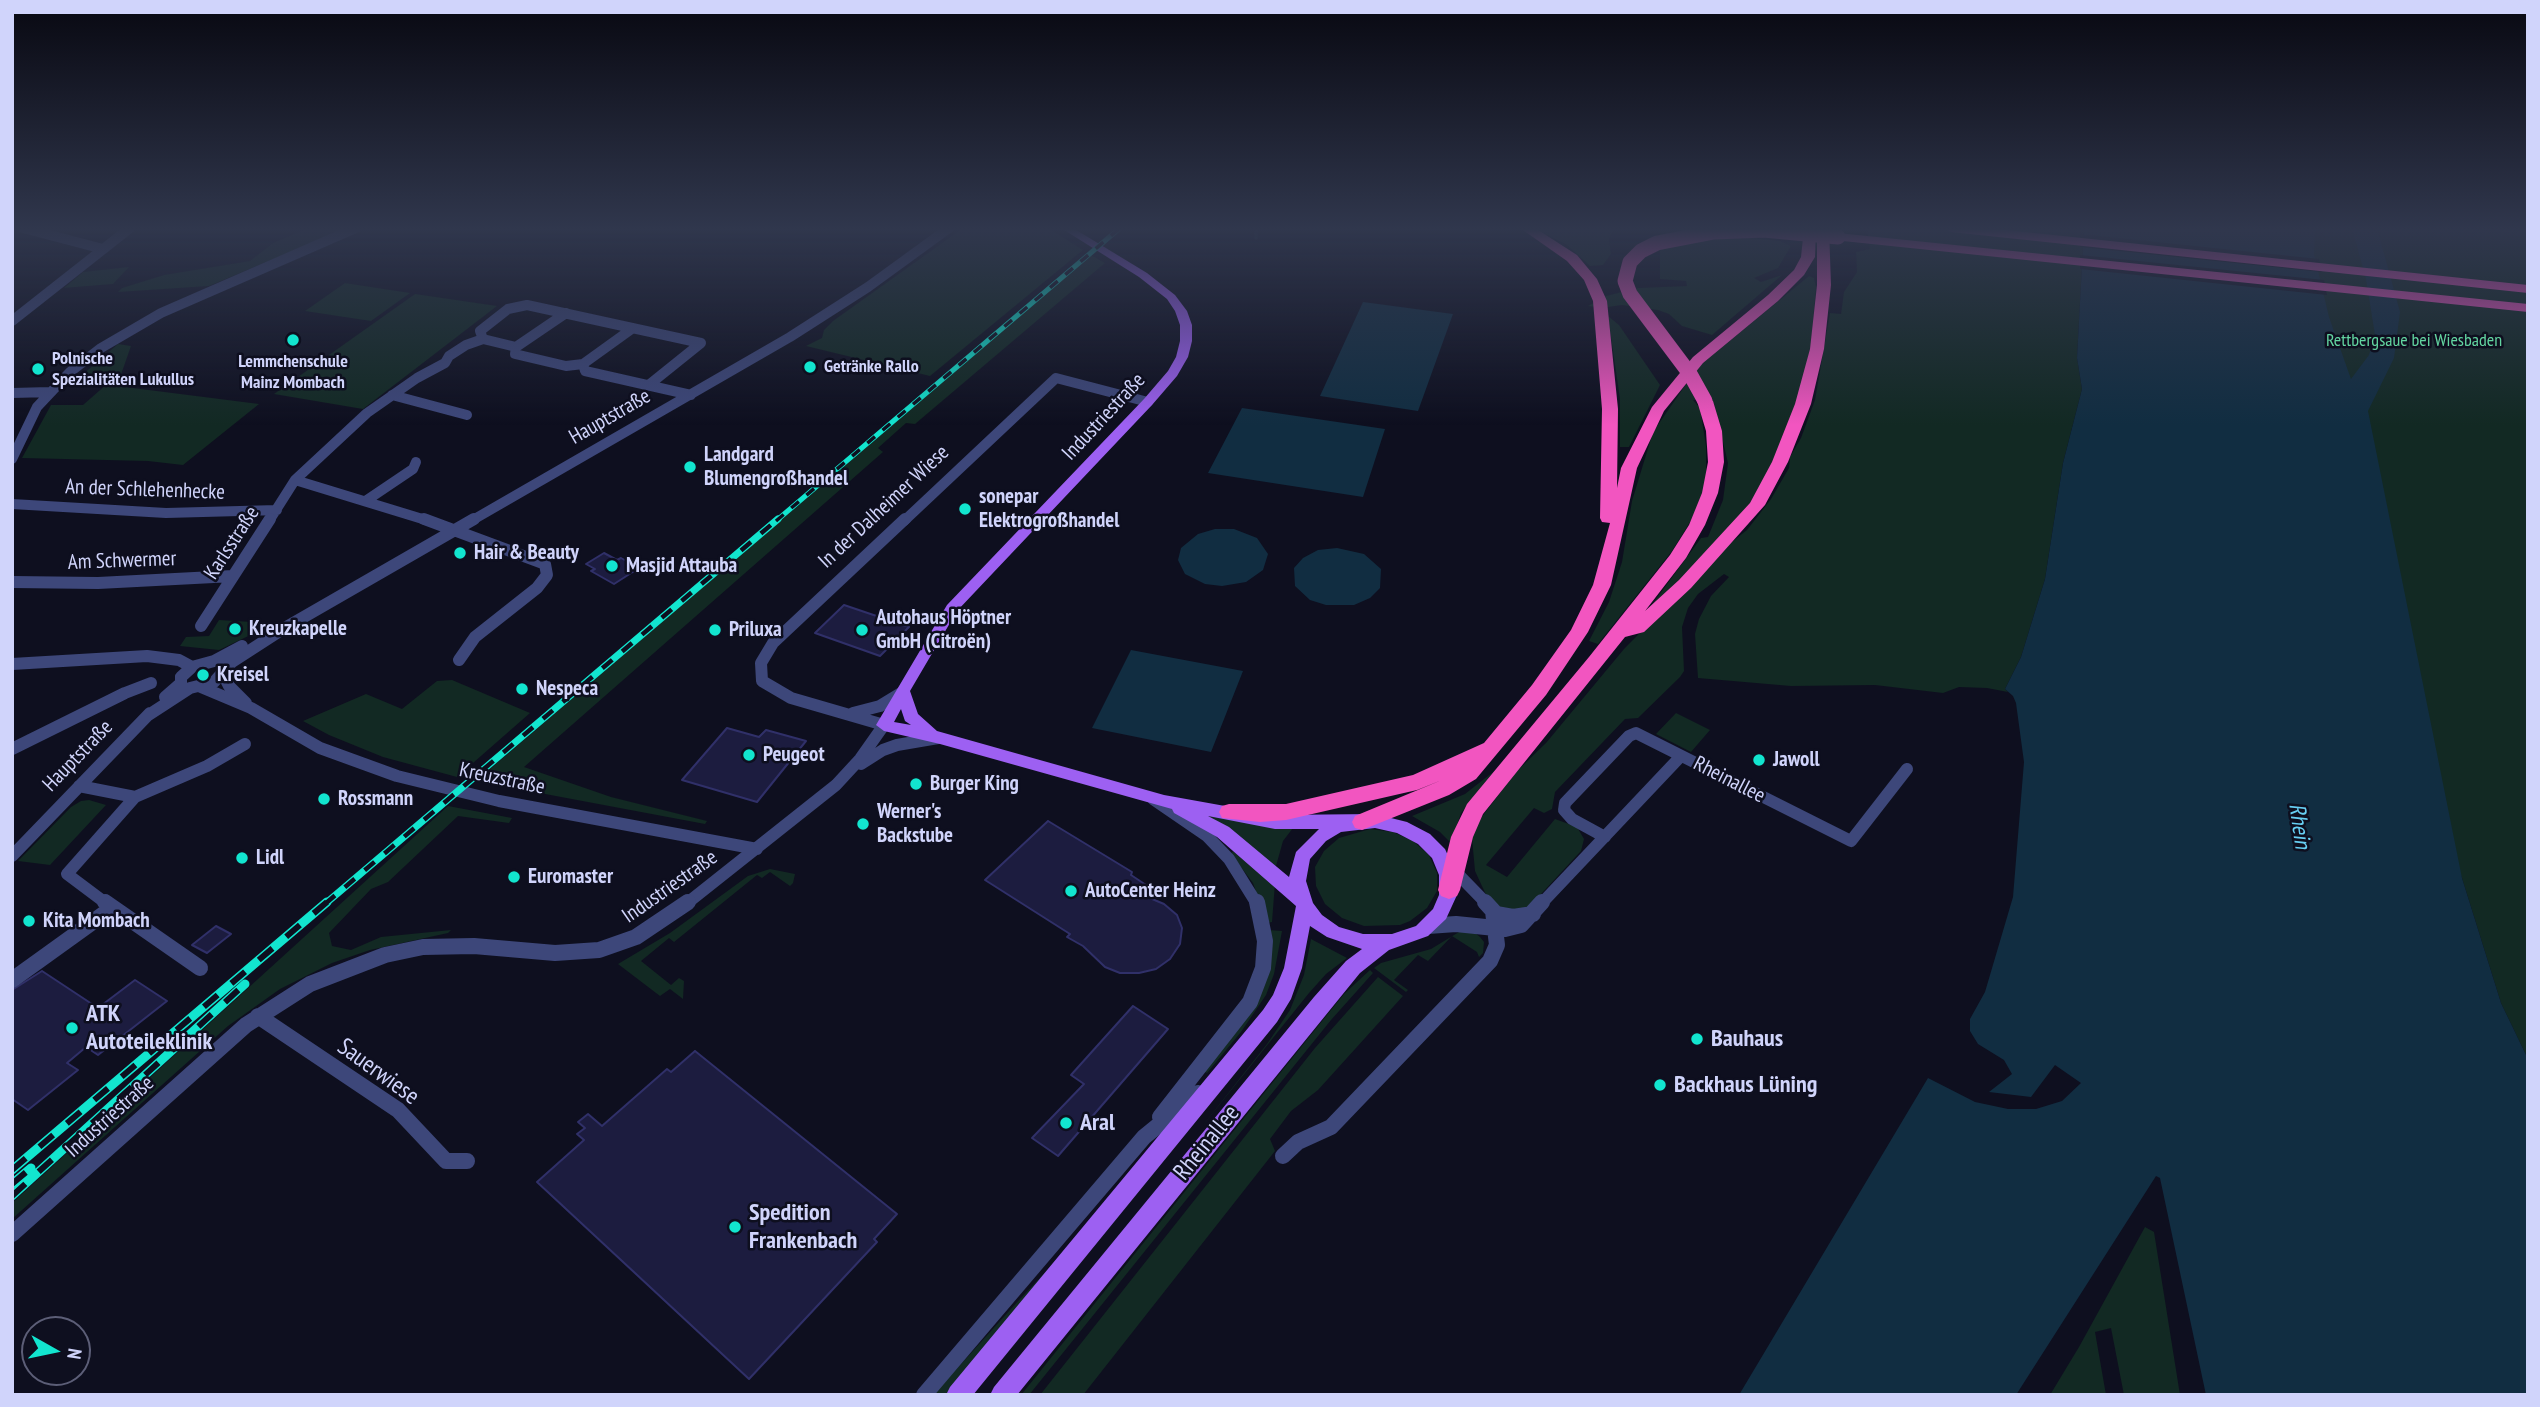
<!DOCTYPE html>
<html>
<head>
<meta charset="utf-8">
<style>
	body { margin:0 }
	#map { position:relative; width:2540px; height:1407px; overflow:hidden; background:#0e0f1f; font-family:"PT Sans Narrow",sans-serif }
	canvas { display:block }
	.frame { position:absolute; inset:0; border:14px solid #d0d4fb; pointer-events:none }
	.north { position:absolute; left:21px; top:1316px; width:70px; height:70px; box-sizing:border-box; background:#0e0f1f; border:2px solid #5c5e77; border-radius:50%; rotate:99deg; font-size:19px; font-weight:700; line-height:28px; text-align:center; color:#d0d4fb }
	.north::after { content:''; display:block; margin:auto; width:24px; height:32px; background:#12e5cf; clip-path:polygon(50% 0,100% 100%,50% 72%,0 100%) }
</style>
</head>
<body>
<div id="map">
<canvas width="2540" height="1407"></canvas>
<div class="frame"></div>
<div class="north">N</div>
</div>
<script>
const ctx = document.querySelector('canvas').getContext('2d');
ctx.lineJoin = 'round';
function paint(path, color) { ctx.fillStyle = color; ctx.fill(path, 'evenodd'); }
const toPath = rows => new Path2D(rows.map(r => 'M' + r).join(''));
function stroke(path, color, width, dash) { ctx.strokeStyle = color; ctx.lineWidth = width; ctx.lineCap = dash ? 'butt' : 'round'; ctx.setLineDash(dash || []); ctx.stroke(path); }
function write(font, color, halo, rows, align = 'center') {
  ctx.font = font + ' "PT Sans Narrow",sans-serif'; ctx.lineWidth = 5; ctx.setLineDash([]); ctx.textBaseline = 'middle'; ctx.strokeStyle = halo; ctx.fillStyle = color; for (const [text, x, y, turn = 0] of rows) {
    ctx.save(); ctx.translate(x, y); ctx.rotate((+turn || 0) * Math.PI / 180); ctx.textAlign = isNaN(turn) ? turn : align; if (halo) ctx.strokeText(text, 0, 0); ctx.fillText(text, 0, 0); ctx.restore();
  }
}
paint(toPath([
	[309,228,347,228,209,286,118,292,122,288,164,275,250,261,273,243],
	[963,228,1048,228,1083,250,930,376,806,346,822,338,824,330,833,321],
	[1534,228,1614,228,1609,239,1611,254,1603,265,1590,266,1567,245],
	[1867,228,2084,228,2077,358,2082,389,2063,463,2045,579,2021,657,2005,689,2008,692,1987,688,1959,687,1943,693,1875,685,1791,686,1698,678,1695,634,1699,619,1711,596,1729,577,1724,574,1698,594,1688,608,1682,627,1684,671,1680,677,1638,718,1625,719,1555,792,1552,809,1544,813,1534,808,1486,865,1507,877,1555,819,1577,827,1584,839,1581,851,1529,907,1521,911,1501,910,1488,899,1475,871,1472,838,1477,823,1517,771,1546,743,1624,649,1723,549,1747,530,1771,499,1789,468,1790,457,1801,438,1815,400,1830,313,1841,314,1844,292,1857,272,1856,252,1870,249],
	[2208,228,2528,228,2528,1059,2501,1003,2462,878],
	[1749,238,1780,241,1791,246,1778,268,1754,278,1761,282,1782,275,1712,335,1682,326,1669,314,1658,310,1622,305,1601,308,1588,306,1606,296,1638,288,1687,286,1686,281,1660,279,1660,249,1694,240],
	[1091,255,1105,263,915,424,906,423,878,448,883,452,524,767,611,797,707,821,705,824,476,781],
	[129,267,113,284,64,288,83,272],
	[1809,276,1814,278,1816,287,1811,344,1794,421,1753,501,1673,589,1648,610,1701,538,1708,537,1723,500,1728,463,1714,404,1709,399,1693,400,1700,408,1706,446,1706,484,1695,514,1672,551,1598,644,1589,641,1609,602,1622,562,1632,501,1653,432,1698,367],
	[345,283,410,293,371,321,305,311],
	[415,294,497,306,363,409,274,394],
	[1608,316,1619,325,1660,385,1629,447,1620,447,1620,399],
	[118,344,131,346,117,386,259,404,183,465,148,461,22,458,51,405,83,405,107,384,74,382],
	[219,620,252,622,263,629,219,650,180,646,186,637,209,636],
	[452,680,530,713,457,777,383,757,329,735,303,721,366,694,402,709,437,681],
	[1676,713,1710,730,1691,752,1656,734],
	[1493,772,1461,813,1451,843,1440,832,1412,816,1465,794],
	[89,800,106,805,50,865,18,861,71,807,81,801],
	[448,806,512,818,509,823,458,816,388,882,371,889,329,933,332,946,351,950,381,937,451,930,448,933,370,950,332,963,280,989,228,1026,12,1219,12,1203],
	[1208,815,1293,828,1283,841,1276,866],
	[1370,829,1393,832,1413,841,1429,855,1437,873,1437,891,1427,908,1410,921,1400,925,1364,926,1342,918,1325,904,1316,886,1315,867,1324,851,1339,838],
	[1233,851,1275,883,1272,922,1267,923,1253,883,1231,854],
	[770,869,795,874,793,883,790,886,770,872,762,878,757,875,674,942,669,938,641,961,671,985,679,978,684,981,683,999,670,989,660,996,618,964,670,933,748,876],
	[1269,930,1282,931,1274,974,1266,995,1241,1032,1207,1073,1203,1071,1241,1025],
	[1459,932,1474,932,1480,937,1484,942,1483,953,1479,957,1477,952,1452,936,1428,961,1418,955,1394,980,1408,990,1406,992,1374,968,1381,963,1431,949],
	[1311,939,1347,958,1326,974,1309,993,1196,1134,1267,1044,1290,1010,1304,975],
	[1370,970,1373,973,1331,1020,1029,1395,1021,1395,1314,1031,1344,994],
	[1378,977,1403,996,1318,1090,1291,1111,1270,1139,1275,1151,1083,1395,1040,1395,1315,1048],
	[2145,1227,2154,1232,2180,1395,2124,1395,2111,1328,2095,1332,2106,1395,2050,1395,2079,1347],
	[1068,1248,946,1395,933,1395,1020,1299]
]), '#122923');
paint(toPath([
	[2084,228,2315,228,2314,254,2329,317,2351,379,2369,355,2375,335,2366,279,2352,228,2377,228,2400,312,2394,358,2368,411,2462,878,2501,1003,2528,1059,2528,1395,2206,1395,2160,1178,2156,1176,2016,1395,1739,1395,1928,1078,1975,1102,2008,1109,2036,1109,2062,1101,2081,1083,2055,1065,2031,1097,1989,1092,2012,1074,2004,1060,1978,1044,1970,1031,1970,1019,1985,992,2013,897,2024,762,2016,703,2013,696,2005,689,2021,657,2045,579,2063,463,2082,389,2077,358],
	[1363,302,1453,314,1418,411,1320,396],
	[1242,408,1385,429,1363,497,1208,473],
	[1215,529,1234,529,1257,538,1268,554,1263,570,1246,582,1222,586,1205,584,1185,574,1178,560,1181,548,1198,534],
	[1337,548,1364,554,1381,569,1380,588,1370,598,1354,605,1326,605,1310,600,1295,586,1294,568,1303,558,1318,550],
	[1131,650,1243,671,1211,752,1092,728]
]), '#112d41');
paint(toPath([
	[2080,234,2319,259,2322,272,2080,247],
	[2080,255,2324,280,2327,295,2080,269]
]), '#0e0f1f');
stroke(toPath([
	[1256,228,1256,238]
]), '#112d41', 3.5);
const building = toPath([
	[604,553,617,560,621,558,639,568,614,584,591,571,595,569,586,564,604,553],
	[844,605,909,627,880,656,815,633,844,605],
	[727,728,759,737,766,730,806,741,757,802,682,780,727,728],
	[1048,821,1132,872,1131,875,1146,885,1138,893,1164,904,1177,915,1182,928,1180,944,1170,959,1156,969,1139,973,1120,973,1105,967,1083,946,1067,937,1070,934,985,880,1048,821],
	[216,926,231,934,207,953,192,945,216,926],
	[42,971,98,1008,135,980,167,1001,98,1055,86,1047,67,1063,78,1070,28,1110,12,1099,12,990,42,971],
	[1133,1006,1168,1029,1058,1156,1032,1138,1084,1084,1071,1075,1133,1006],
	[695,1051,897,1214,874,1239,877,1242,749,1379,537,1182,584,1140,577,1134,585,1128,578,1122,588,1114,602,1126,667,1069,671,1072,695,1051]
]);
paint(building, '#1c1c3f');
stroke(building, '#303069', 2);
stroke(toPath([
	[23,228,103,249],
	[12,321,130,228],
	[483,339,516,347,515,354,566,366,583,364,585,371,691,395],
	[516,347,566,313],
	[583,364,633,328],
	[650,384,701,343],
	[12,393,50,392],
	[392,395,467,415],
	[12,459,37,407,70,372,101,348,161,313,356,228],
	[295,480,429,521],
	[367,500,413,469,416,462],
	[12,504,166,513,277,510],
	[269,521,295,480,367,413,417,378,445,363,449,356,466,345,483,339,480,331,508,309,527,305,701,343],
	[471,521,790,337,868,287,949,228],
	[904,521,1056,378,1148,402]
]), '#3d477a', 10);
stroke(toPath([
	[424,519,545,564,547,575,537,588,475,637,459,660],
	[12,582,98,583,233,576],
	[201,626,270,519],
	[12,664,147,656,179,660,192,667],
	[223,674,229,686,246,703],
	[201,687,251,708,320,748,397,776,499,801,757,849],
	[165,697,181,683,181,677,192,667,214,661,242,646],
	[853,713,880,706,903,692],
	[147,716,190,688,214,682,232,662,283,629,474,519],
	[12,749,125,693,151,683],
	[861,764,883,750,897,745,938,738],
	[79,786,135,797],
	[1153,799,1207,836,1229,859,1257,904],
	[1605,837,1572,819,1564,810,1565,803,1629,736,1636,733,1851,841,1907,769],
	[12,856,150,713],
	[1453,869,1487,904],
	[107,904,67,874,135,797,207,766,245,744],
	[686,904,836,785,860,759,884,725,791,698,762,681,761,663,773,643,905,519],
	[1541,904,1681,756]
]), '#3d477a', 12);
stroke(toPath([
	[105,902,200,968],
	[1485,902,1496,914,1513,917,1533,914],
	[1428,926,1456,924,1505,929,1521,925,1542,902],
	[12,980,112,908],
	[258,1016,398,1110,446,1161,467,1161],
	[1160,1117,1250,1002,1263,968,1265,941,1257,902],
	[1283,1156,1298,1142,1331,1127,1490,961,1497,945,1493,911],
	[12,1234,246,1025,310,984,385,955,423,947,474,946,555,953,599,950,636,937,688,902],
	[924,1395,1144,1137,1198,1093]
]), '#3d477a', 16);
paint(toPath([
	[1061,228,1073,228,1147,273,1175,295,1187,311,1192,325,1192,341,1188,357,1177,376,1152,405,957,611,910,691,918,714,937,731,1164,795,1275,815,1375,814,1407,822,1430,834,1445,849,1457,875,1457,895,1446,919,1428,936,1389,950,1360,973,1017,1395,990,1395,994,1387,1314,997,1346,961,1362,949,1327,937,1310,926,1302,968,1291,999,1277,1022,973,1395,946,1395,950,1387,1263,1010,1273,995,1284,968,1296,906,1217,837,1174,813,1172,809,940,744,884,731,876,725,947,605,1144,399,1168,371,1176,357,1180,341,1180,325,1175,311,1167,299,1139,277,1061,228],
	[901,709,905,721,911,725,894,722,901,709],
	[1208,816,1275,829,1319,829,1296,852,1289,877,1229,827,1208,816],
	[1375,828,1397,833,1418,844,1432,858,1439,875,1439,895,1433,909,1416,926,1392,934,1363,934,1339,927,1322,915,1313,903,1306,881,1310,859,1326,841,1341,832,1375,828]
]), '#9d60f2');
paint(toPath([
	[1520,228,1535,228,1577,255,1597,279,1607,301,1618,409,1617,488,1621,468,1652,407,1693,357,1768,295,1794,270,1801,257,1804,228,1816,228,1815,257,1804,275,1778,301,1703,363,1664,411,1637,468,1611,585,1588,632,1546,695,1476,779,1449,795,1362,830,1355,828,1352,822,1355,816,1442,780,1417,790,1286,820,1260,822,1222,818,1219,812,1222,806,1229,804,1286,804,1413,775,1484,743,1532,685,1571,630,1593,585,1610,523,1602,522,1600,518,1602,409,1593,301,1584,280,1567,261,1520,228],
	[1817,228,1829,228,1831,285,1824,349,1811,404,1788,462,1765,505,1691,588,1644,632,1625,637,1483,814,1473,837,1460,890,1457,896,1449,899,1441,896,1438,890,1451,837,1467,804,1589,657,1670,555,1689,525,1702,493,1708,462,1706,431,1697,401,1700,398,1705,396,1713,401,1722,431,1724,462,1718,493,1705,525,1686,558,1645,611,1679,580,1750,503,1772,462,1795,404,1810,349,1817,285,1817,228],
	[1945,228,1987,228,2528,285,2528,293,1951,232,1945,228],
	[1838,233,2528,304,2528,312,1833,240,1833,234,1838,233]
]), '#f255c0');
const railFar2 = toPath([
	[776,521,1120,228]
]);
const railFar1 = toPath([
	[325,904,778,519]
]);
const rail = toPath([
	[12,1170,327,902],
	[12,1184,31,1168],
	[12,1196,245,984]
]);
stroke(railFar2, '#12e5cf', 5);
stroke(railFar1, '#12e5cf', 7);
stroke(rail, '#12e5cf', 9);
stroke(railFar2, '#0e0f1f', 3.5, [10]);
stroke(railFar1, '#0e0f1f', 4.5, [13]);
stroke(rail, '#0e0f1f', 6, [18]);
stroke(toPath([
	[1705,401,1690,374,1630,294,1625,281,1630,262,1641,251,1657,243,1714,232,1764,230,1838,237]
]), '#f255c0', 15);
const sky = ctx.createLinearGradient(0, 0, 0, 425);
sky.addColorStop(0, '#080811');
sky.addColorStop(0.54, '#30374d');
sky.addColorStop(1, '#30374d00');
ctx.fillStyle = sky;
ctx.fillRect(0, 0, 2540, 425);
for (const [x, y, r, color] of [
	[293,340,7,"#12e5cf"],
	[810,367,7,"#12e5cf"],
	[38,369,7,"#12e5cf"],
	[690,467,7,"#12e5cf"],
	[965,509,7,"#12e5cf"],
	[460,553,7,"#12e5cf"],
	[612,566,7,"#12e5cf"],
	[235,629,7,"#12e5cf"],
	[715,630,7,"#12e5cf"],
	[862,630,7,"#12e5cf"],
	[203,675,7,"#12e5cf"],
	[522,689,7,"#12e5cf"],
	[749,755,7,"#12e5cf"],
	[1759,760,7,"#12e5cf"],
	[916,784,7,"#12e5cf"],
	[324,799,7,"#12e5cf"],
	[863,824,7,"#12e5cf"],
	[242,858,7,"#12e5cf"],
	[514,877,7,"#12e5cf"],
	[1071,891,7,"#12e5cf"],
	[29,921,7,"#12e5cf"],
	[72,1028,7,"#12e5cf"],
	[1697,1039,7,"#12e5cf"],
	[1660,1085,7,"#12e5cf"],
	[1066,1123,7,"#12e5cf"],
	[735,1227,7,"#12e5cf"]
]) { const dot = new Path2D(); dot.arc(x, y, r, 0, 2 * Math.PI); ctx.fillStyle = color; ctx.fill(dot); stroke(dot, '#0e0f1f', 2.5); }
write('18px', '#63d5a1', '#0e0f1f', [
	["Rettbergsaue bei Wiesbaden",2414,341]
]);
write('bold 18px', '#d0d4fb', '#0e0f1f', [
	["Polnische",52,359],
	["Spezialitäten Lukullus",52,380],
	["Lemmchenschule",293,362,"center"],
	["Mainz Mombach",293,383,"center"],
	["Getränke Rallo",824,367]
], 'left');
write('21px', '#d0d4fb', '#0e0f1f', [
	["Hauptstraße",610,417,-30],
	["Industriestraße",1104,417,-47],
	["An der Schlehenhecke",145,490,2],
	["In der Dalheimer Wiese",884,507,-43],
	["Karlsstraße",232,543,-57],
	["Am Schwermer",122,561,-2],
	["Hauptstraße",78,756,-46],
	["Kreuzstraße",502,779,12],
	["Rheinallee",1729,780,27],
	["Industriestraße",670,887,-35],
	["Industriestraße",110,1117,-42]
]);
write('bold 21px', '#d0d4fb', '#0e0f1f', [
	["Landgard",704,455],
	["Blumengroßhandel",704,479],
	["sonepar",979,497],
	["Elektrogroßhandel",979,521],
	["Hair & Beauty",474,553],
	["Masjid Attauba",626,566],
	["Autohaus Höptner",876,618],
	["GmbH (Citroën)",876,642],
	["Kreuzkapelle",249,629],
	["Priluxa",729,630],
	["Kreisel",217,675],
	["Nespeca",536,689],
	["Peugeot",763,755],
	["Jawoll",1773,760],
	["Burger King",930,784],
	["Rossmann",338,799],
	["Werner's",877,812],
	["Backstube",877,836],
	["Lidl",256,858],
	["Euromaster",528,877],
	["AutoCenter Heinz",1085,891],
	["Kita Mombach",43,921]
], 'left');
write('italic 23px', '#67cff3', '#0e0f1f', [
	["Rhein",2299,826,82]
]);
write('bold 24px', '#d0d4fb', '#0e0f1f', [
	["ATK",86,1014],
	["Autoteileklinik",86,1042],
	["Bauhaus",1711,1039],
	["Backhaus Lüning",1674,1085],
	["Aral",1080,1123],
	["Spedition",749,1213],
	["Frankenbach",749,1241]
], 'left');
write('24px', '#d0d4fb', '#0e0f1f', [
	["Sauerwiese",378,1072,36],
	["Rheinallee",1207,1143,-51]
]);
</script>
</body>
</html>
